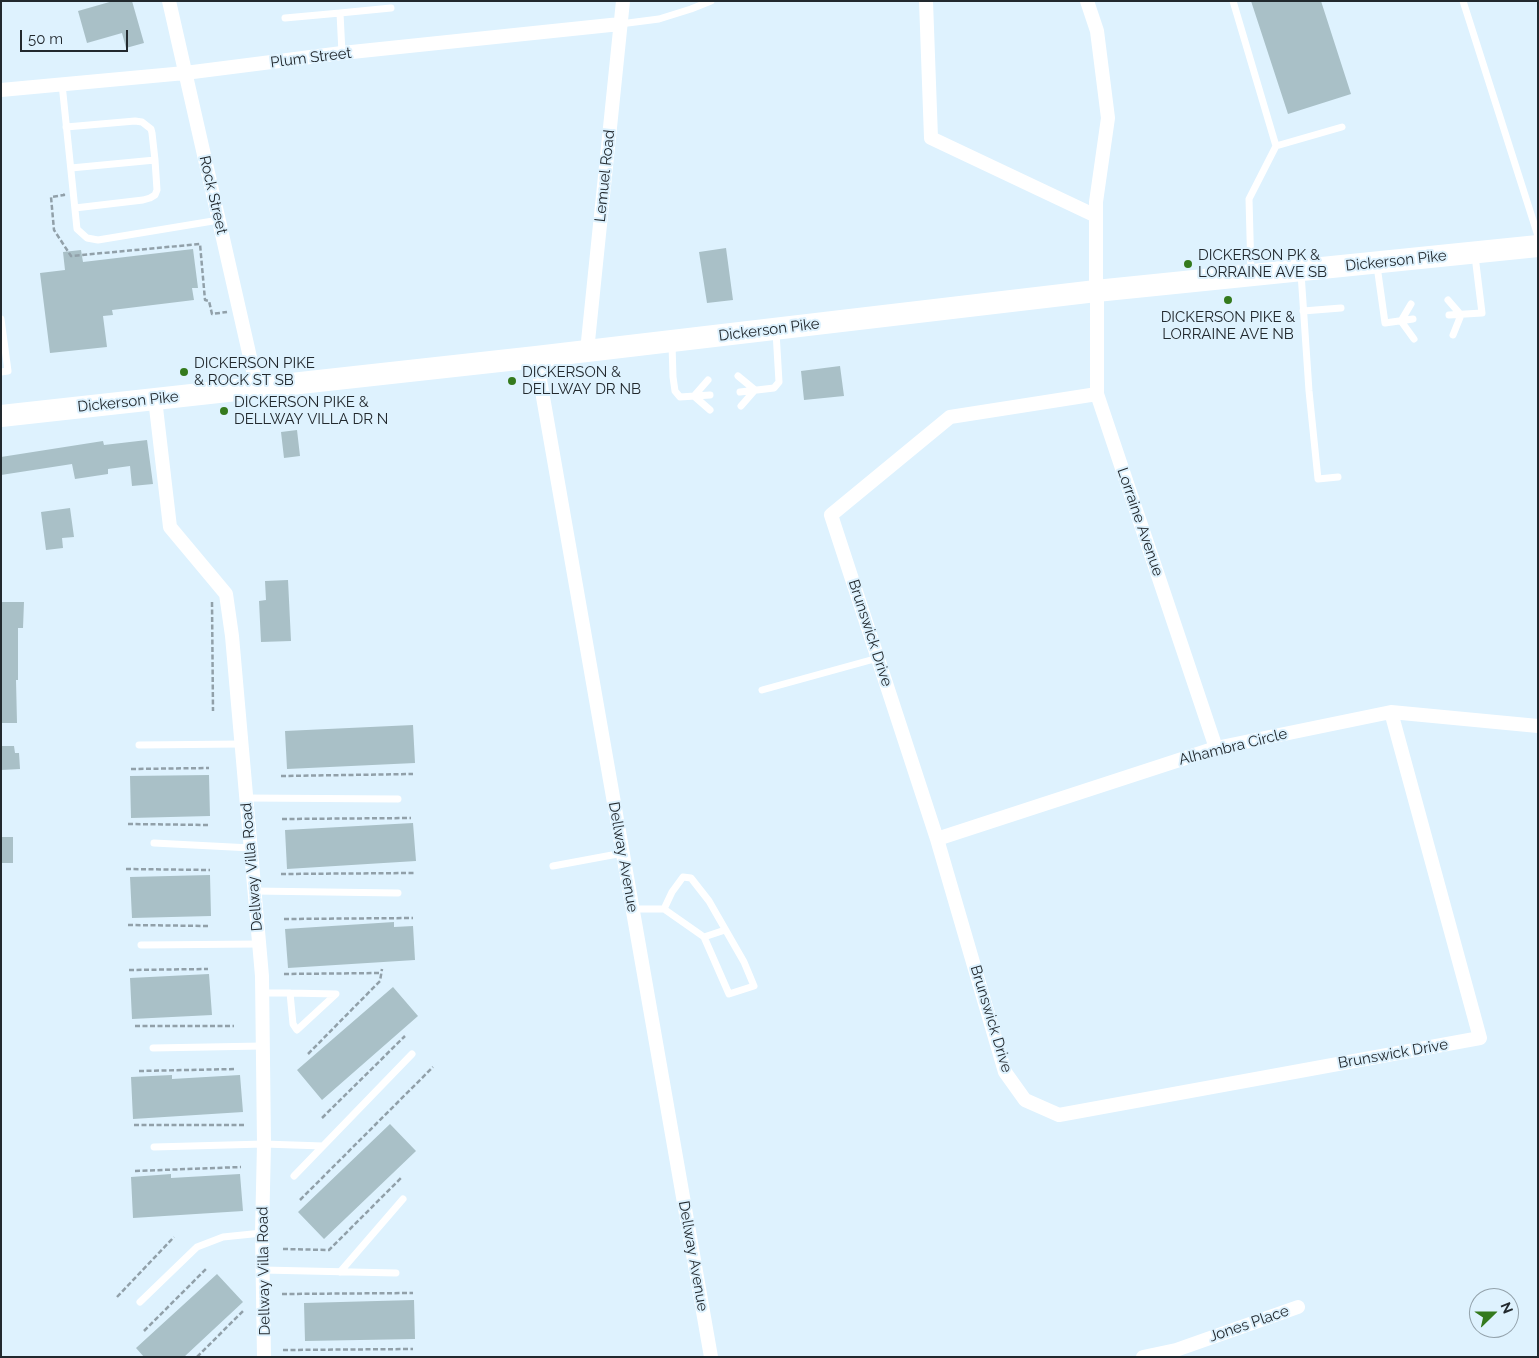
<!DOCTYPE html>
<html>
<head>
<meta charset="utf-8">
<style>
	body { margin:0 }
	#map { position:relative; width:1539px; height:1358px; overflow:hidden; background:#def2fe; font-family:Raleway,sans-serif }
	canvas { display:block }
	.frame { position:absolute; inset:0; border:2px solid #22292e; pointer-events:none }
	.north { position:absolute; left:1469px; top:1288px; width:50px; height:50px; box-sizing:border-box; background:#def2fe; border:1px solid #93a2ab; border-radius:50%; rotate:68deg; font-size:14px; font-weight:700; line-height:20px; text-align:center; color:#22292e }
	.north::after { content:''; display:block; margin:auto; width:18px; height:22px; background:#347a1d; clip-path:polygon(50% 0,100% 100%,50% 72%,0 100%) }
	.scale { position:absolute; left:20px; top:30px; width:108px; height:22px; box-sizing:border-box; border:2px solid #22292e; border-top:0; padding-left:6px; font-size:15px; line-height:18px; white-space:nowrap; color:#22292e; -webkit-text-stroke:4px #def2fe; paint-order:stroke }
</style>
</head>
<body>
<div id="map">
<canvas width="1539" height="1358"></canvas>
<div class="frame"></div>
<div class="north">N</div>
<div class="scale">50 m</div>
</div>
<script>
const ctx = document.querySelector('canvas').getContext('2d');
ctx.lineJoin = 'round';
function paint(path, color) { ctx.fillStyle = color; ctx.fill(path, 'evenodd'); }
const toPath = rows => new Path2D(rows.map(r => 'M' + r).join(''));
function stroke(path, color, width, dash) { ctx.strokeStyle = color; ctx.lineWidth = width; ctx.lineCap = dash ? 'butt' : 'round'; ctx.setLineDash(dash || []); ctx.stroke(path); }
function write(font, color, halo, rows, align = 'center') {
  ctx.font = font + ' Raleway,sans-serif'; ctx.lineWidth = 4; ctx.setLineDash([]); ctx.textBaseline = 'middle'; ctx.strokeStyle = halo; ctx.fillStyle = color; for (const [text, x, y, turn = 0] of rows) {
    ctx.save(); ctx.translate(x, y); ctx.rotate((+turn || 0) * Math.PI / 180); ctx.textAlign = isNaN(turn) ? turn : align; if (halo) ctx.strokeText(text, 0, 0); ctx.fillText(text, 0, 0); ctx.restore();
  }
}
paint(toPath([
	[113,1,132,1,144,43,126,48,122,33,87,43,78,11],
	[1251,1,1321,1,1351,94,1288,114],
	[726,248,733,300,707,303,699,252],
	[193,249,198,288,192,288,194,300,112,310,113,315,103,316,107,347,50,353,40,273,65,270,63,252,81,250,83,262],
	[840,366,844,396,804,400,801,371],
	[297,430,300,456,284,458,281,432],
	[147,440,153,484,132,486,130,466,108,469,108,474,75,479,72,464,1,475,1,457,103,441,104,445],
	[70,508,74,537,62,538,63,548,46,550,41,512],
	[288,580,291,641,261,642,259,601,266,600,265,581],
	[1,602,24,602,23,628,18,628,18,680,16,680,17,723,1,723],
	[413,725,415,763,287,769,285,731],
	[1,746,14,746,15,753,19,753,20,769,1,770],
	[209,775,210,816,131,818,130,776],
	[413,823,416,861,287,869,285,830],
	[1,837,13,837,13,863,1,863],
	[210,875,211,916,132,918,130,877],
	[394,922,394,927,413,926,415,960,288,968,285,929],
	[209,974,212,1015,132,1019,130,978],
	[393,987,418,1016,322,1100,297,1070],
	[172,1075,172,1079,240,1075,243,1112,133,1119,131,1077],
	[390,1124,416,1151,324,1239,298,1212],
	[171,1174,171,1178,240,1174,243,1211,133,1218,131,1177],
	[217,1274,243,1302,184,1357,144,1357,136,1348],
	[414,1300,415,1339,305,1341,304,1303]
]), '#a9c0c7');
stroke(toPath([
	[63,194,64,195,51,197,54,230,71,256,200,244,205,300,209,301,212,314,227,312],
	[212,602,213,711],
	[131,769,209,768],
	[281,776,413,774],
	[282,819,411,818],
	[128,824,210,825],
	[126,869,210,870],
	[281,874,414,873],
	[284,919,413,918],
	[128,925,209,926],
	[129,970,208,969],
	[284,974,381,973],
	[135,1026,234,1026],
	[308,1054,380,981,382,969],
	[139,1071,235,1069],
	[322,1118,405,1036],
	[134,1125,245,1125],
	[135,1171,241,1167],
	[300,1200,433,1067],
	[283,1249,329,1250,402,1177],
	[282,1294,413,1293],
	[117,1297,174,1237],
	[144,1331,207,1268],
	[283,1350,413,1349],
	[197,1357,244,1310]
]), '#91a0a9', 2.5, [5, 2.5]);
stroke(toPath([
	[1233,1,1276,146,1249,199,1251,273],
	[1463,1,1538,236],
	[340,13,391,8],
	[285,18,340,13,342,53],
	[620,24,659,19,691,9,711,1],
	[62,84,77,229,87,238,98,240,219,220],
	[66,127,135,121,142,122,151,129,152,133,155,160,157,190,155,195,150,198,143,200,75,208],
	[1276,146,1342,127],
	[71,168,155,160],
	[1377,266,1385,323,1413,319],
	[1301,273,1309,391,1318,479,1338,477],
	[1448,300,1461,315],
	[1303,311,1341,308],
	[1449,315,1482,313,1475,256],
	[1,319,8,371,1,372],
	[1401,321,1414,339],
	[1401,321,1411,304],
	[1453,335,1461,315],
	[672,344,673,377,675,391,680,397,710,395],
	[738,376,755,390],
	[740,392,774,388,779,382,776,332],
	[694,396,710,410],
	[694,396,708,380],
	[741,406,755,390],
	[762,690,878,658],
	[139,745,242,744],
	[246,798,398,799],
	[154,843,251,848],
	[553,866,623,853],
	[254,891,398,893],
	[632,909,664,909,704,937,729,994,754,986,744,962,709,901,691,878,683,877,672,892,664,909],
	[704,937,725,930],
	[141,945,259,944],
	[262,993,290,993,336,994,297,1030,293,1024,290,993],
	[153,1048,262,1046],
	[154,1147,264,1144,323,1146],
	[294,1176,412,1054],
	[263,1270,396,1273],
	[340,1272,403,1199],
	[140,1302,197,1247,223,1237,262,1233]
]), '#fff', 7);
stroke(toPath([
	[169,1,257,388],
	[926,1,931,138,1096,216],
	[1087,1,1097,31,1108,118,1096,202,1096,291],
	[1,90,185,73,342,53,620,24],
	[1097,291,1097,394,1216,748],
	[587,351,623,1],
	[536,357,711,1357],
	[1097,394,950,417,831,515,937,839,1005,1072,1025,1100,1059,1115,1480,1038,1391,712],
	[155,399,170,527,226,594,232,636,262,976,264,1144,262,1233,264,1357],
	[937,839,1216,748,1391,712,1538,726],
	[1143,1357,1176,1350,1298,1307]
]), '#fff', 14);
stroke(toPath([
	[1,416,536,357,1096,291,1538,246]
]), '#fff', 22);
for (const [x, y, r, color] of [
	[1188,264,5,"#347a1d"],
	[1228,300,5,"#347a1d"],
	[184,372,5,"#347a1d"],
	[512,381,5,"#347a1d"],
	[224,411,5,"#347a1d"]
]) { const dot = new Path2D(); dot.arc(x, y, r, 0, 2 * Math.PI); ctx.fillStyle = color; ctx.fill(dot); stroke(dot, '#def2fe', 2); }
write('15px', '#22292e', '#def2fe', [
	["Plum Street",311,58,-7],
	["Lemuel Road",605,176,-84],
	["Rock Street",213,195,77],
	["Dickerson Pike",1396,261,-6],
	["Dickerson Pike",769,330,-7],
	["Dickerson Pike",128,402,-6],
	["Lorraine Avenue",1140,522,71],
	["Brunswick Drive",870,633,72],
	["Alhambra Circle",1233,747,-14],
	["Dellway Avenue",623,857,80],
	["Dellway Villa Road",252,867,-95],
	["Brunswick Drive",991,1019,73],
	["Brunswick Drive",1393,1054,-10],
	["Dellway Avenue",693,1256,80],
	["Dellway Villa Road",264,1271,-91],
	["Jones Place",1249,1324,-19]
]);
write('15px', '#22292e', '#def2fe', [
	["DICKERSON PK &",1198,255],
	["LORRAINE AVE SB",1198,272],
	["DICKERSON PIKE &",1228,317,"center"],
	["LORRAINE AVE NB",1228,334,"center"],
	["DICKERSON PIKE",194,363],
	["& ROCK ST SB",194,380],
	["DICKERSON &",522,372],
	["DELLWAY DR NB",522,389],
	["DICKERSON PIKE &",234,402],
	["DELLWAY VILLA DR N",234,419]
], 'left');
</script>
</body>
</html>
